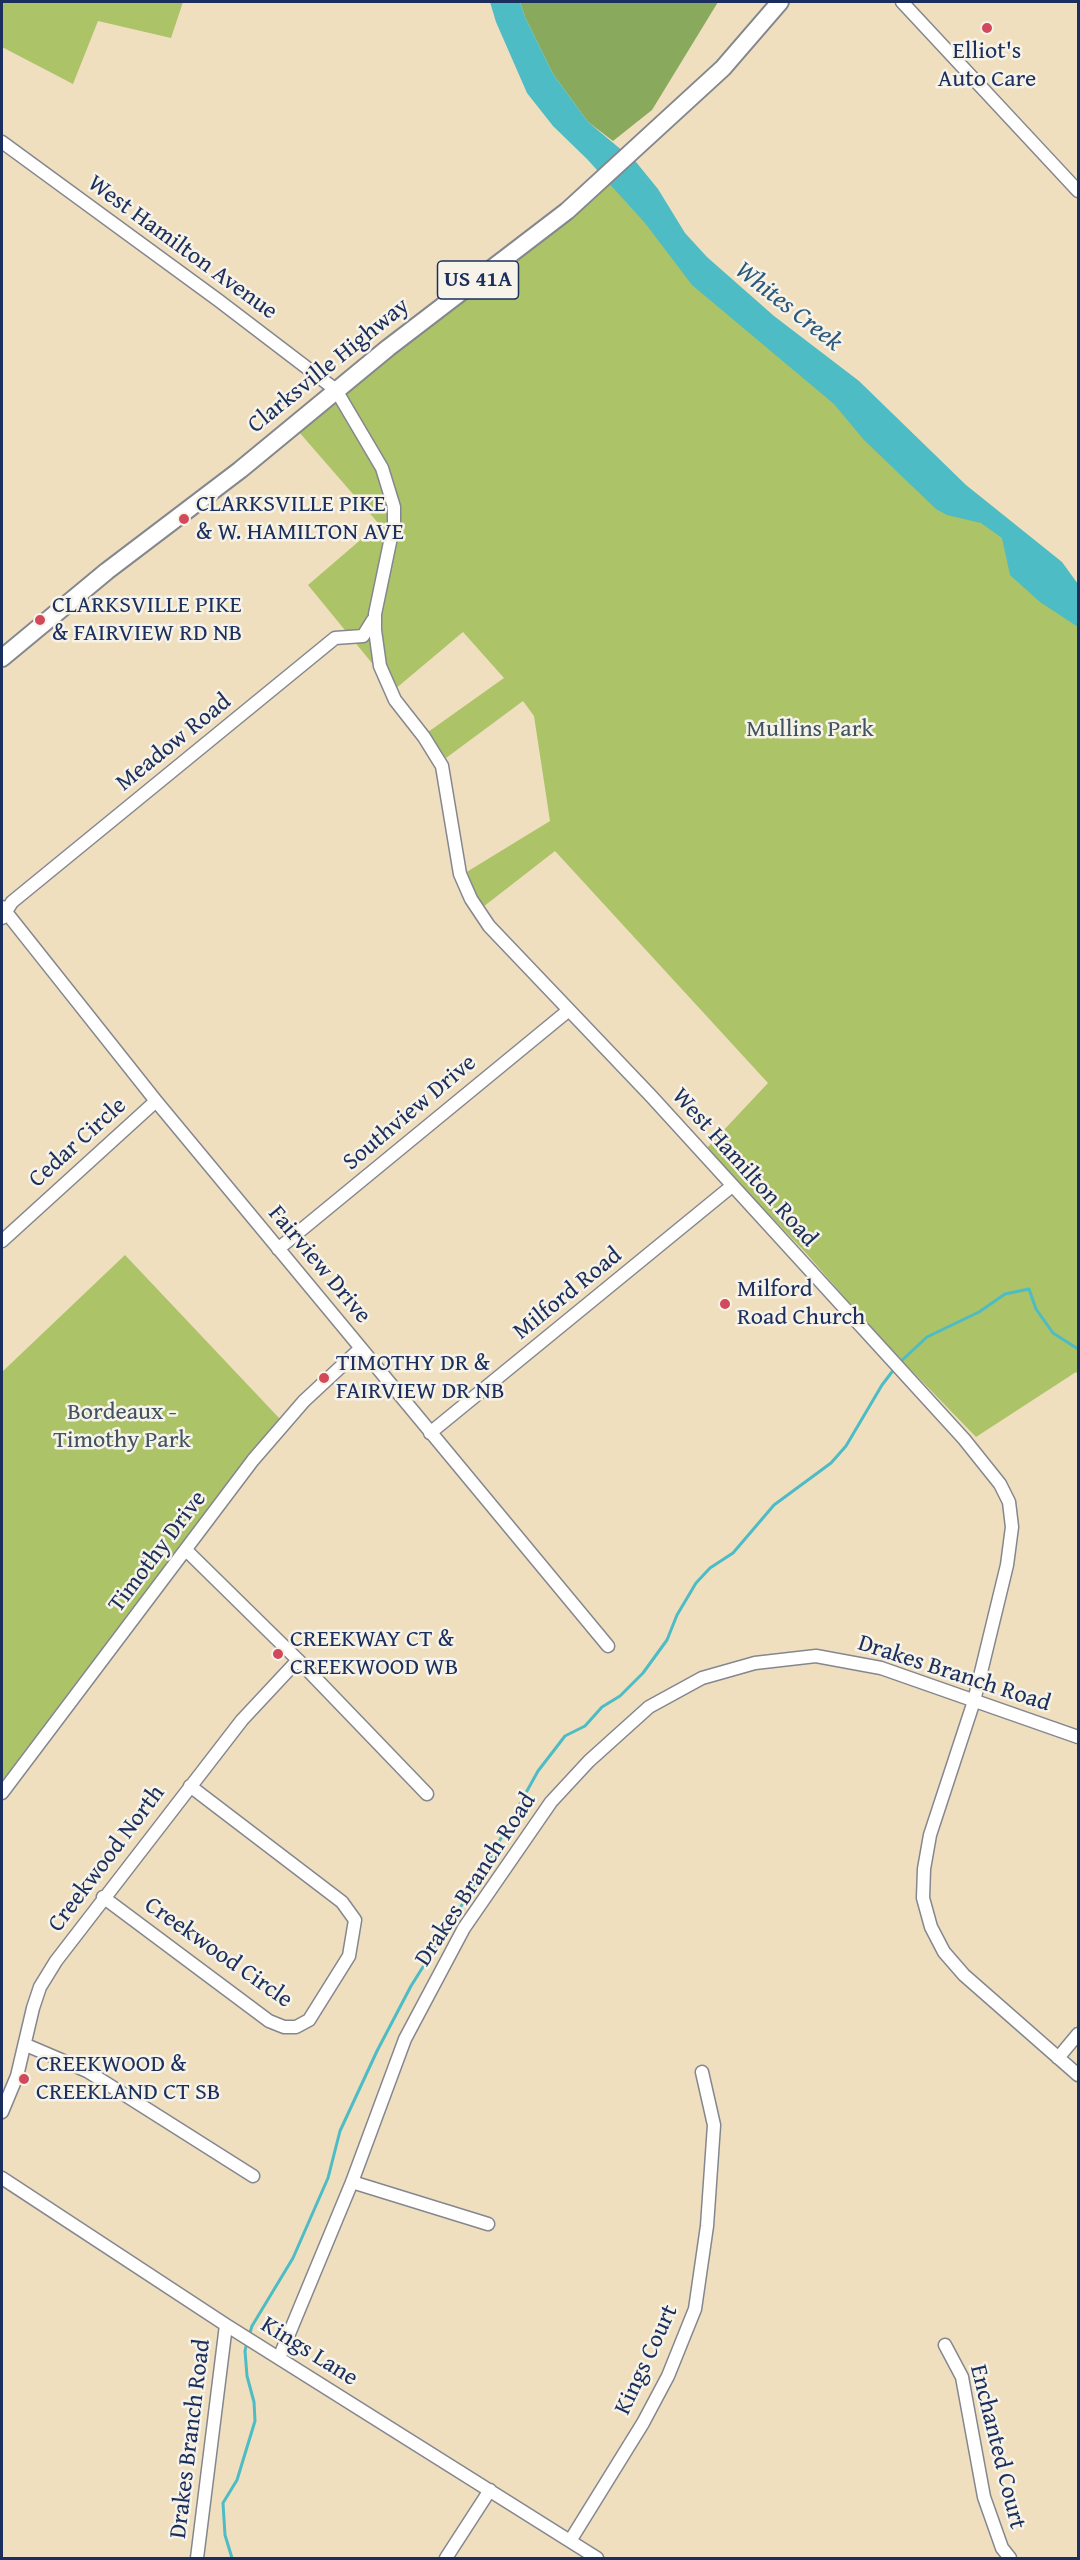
<!DOCTYPE html>
<html>
<head>
<meta charset="utf-8">
<style>
	body { margin:0 }
	#map { position:relative; width:1080px; height:2560px; overflow:hidden; background:#efdfbf; font-family:"Gentium Book Plus",serif }
	canvas { display:block }
	.frame { position:absolute; inset:0; border:3px solid #1b2f5e; pointer-events:none }
</style>
</head>
<body>
<div id="map">
<canvas width="1080" height="2560"></canvas>
<div class="frame"></div>
</div>
<script>
const ctx = document.querySelector('canvas').getContext('2d');
ctx.lineJoin = 'round';
function paint(path, color) { ctx.fillStyle = color; ctx.fill(path, 'evenodd'); }
const toPath = rows => new Path2D(rows.map(r => 'M' + r).join(''));
function stroke(path, color, width, dash) { ctx.strokeStyle = color; ctx.lineWidth = width; ctx.lineCap = dash ? 'butt' : 'round'; ctx.setLineDash(dash || []); ctx.stroke(path); }
function write(font, color, halo, rows, align = 'center') {
  ctx.font = font + ' "Gentium Book Plus",serif'; ctx.lineWidth = 5; ctx.setLineDash([]); ctx.textBaseline = 'middle'; ctx.strokeStyle = halo; ctx.fillStyle = color; for (const [text, x, y, turn = 0] of rows) {
    ctx.save(); ctx.translate(x, y); ctx.rotate((+turn || 0) * Math.PI / 180); ctx.textAlign = isNaN(turn) ? turn : align; if (halo) ctx.strokeText(text, 0, 0); ctx.fillText(text, 0, 0); ctx.restore();
  }
}
paint(toPath([
	[2,2,183,2,171,38,98,21,73,84,2,47],
	[611,176,1006,534,1078,611,1078,1374,1076,1372,976,1437,882,1340,805,1252,706,1149,768,1083,555,851,483,907,476,897,465,873,550,821,534,716,523,701,446,758,428,732,504,678,463,632,394,690,308,585,379,524,299,432],
	[125,1255,280,1419,2,1785,2,1372]
]), '#acc368');
paint(toPath([
	[520,2,718,2,652,110,613,141,588,122,553,74,525,17]
]), '#89a95c');
paint(toPath([
	[490,2,520,2,525,17,553,74,588,122,636,162,658,189,685,233,707,257,774,316,859,381,966,485,1062,562,1078,584,1078,627,1040,602,1010,575,1002,538,981,523,947,515,936,509,864,440,834,404,692,285,645,223,587,159,553,126,527,93,496,22]
]), '#4dbcc4');
stroke(toPath([
	[899,1363,927,1337,979,1312,1005,1294,1029,1289,1036,1309,1053,1333,1078,1349],
	[249,2336,252,2326,293,2258,328,2178,340,2131,377,2051,411,1986,480,1876,538,1771,565,1736,585,1726,602,1707,620,1696,643,1673,667,1640,677,1615,696,1583,710,1568,733,1553,774,1505,831,1463,846,1446,882,1385,895,1368],
	[232,2558,225,2535,223,2503,237,2480,255,2421,254,2402,247,2376,245,2351,247,2342]
]), '#4dbcc4', 3);
const minor = toPath([
	[902,2,1078,191],
	[2,142,218,300,336,390,382,468,394,507,394,523,375,614,375,630,380,666,395,700,424,737,442,766,460,874,471,899,489,926,651,1096,964,1439,1000,1484,1009,1502,1012,1527,1007,1565,974,1701,930,1835,924,1869,923,1898,931,1927,944,1952,964,1975,1078,2075],
	[2,907,156,1101,608,1646],
	[2,918,12,902,335,638,363,636,373,620],
	[2,1241,156,1101],
	[278,1249,569,1010],
	[430,1433,732,1186],
	[186,1550,298,1660,427,1794],
	[2,1793,253,1460,304,1401,361,1348],
	[103,1897,269,2021,284,2027,296,2027,309,2020,349,1956,355,1920,342,1902,190,1786],
	[26,2045,87,2071,253,2176],
	[1058,2058,1078,2034],
	[2,2112,17,2076,33,2008,40,1987,56,1961,242,1720,298,1660],
	[2,2178,226,2325,597,2558],
	[352,2182,488,2224],
	[945,2345,962,2377,984,2497,1002,2548,1010,2558],
	[279,2358,352,2182,405,2039,464,1928,551,1802,589,1761,649,1707,702,1678,755,1663,816,1656,881,1668,1078,1737],
	[570,2541,643,2423,668,2376,695,2309,707,2226,714,2125,702,2072],
	[197,2558,226,2325],
	[446,2558,490,2490]
]);
const major = toPath([
	[2,658,107,571,240,470,388,348,567,211,723,68,780,2]
]);
stroke(minor, '#85878e', 15);
stroke(major, '#85878e', 20);
stroke(minor, '#fff', 12);
stroke(major, '#fff', 16);
for (const [x, y, r, color] of [
	[987,28,6,"#d1495b"],
	[184,519,6,"#d1495b"],
	[40,620,6,"#d1495b"],
	[725,1304,6,"#d1495b"],
	[324,1378,6,"#d1495b"],
	[278,1654,6,"#d1495b"],
	[24,2079,6,"#d1495b"]
]) { const dot = new Path2D(); dot.arc(x, y, r, 0, 2 * Math.PI); ctx.fillStyle = color; ctx.fill(dot); stroke(dot, '#f7f3e8', 2); }
for (const [x, y, w] of [
	[478,280,81]
]) { const box = new Path2D(); box.roundRect(x - w / 2, y - 19, w, 38, 4.5); ctx.fillStyle = '#f7f3e8'; ctx.fill(box); stroke(box, '#1b2f5e', 1.5); }
write('bold 22px', '#1b2f5e', null, [
	["US 41A",478,280]
]);
write('24px', '#1b2f5e', '#f7f3e8', [
	["Elliot's",987,52,"center"],
	["Auto Care",987,80,"center"],
	["CLARKSVILLE PIKE",196,505],
	["& W. HAMILTON AVE",196,533],
	["CLARKSVILLE PIKE",52,606],
	["& FAIRVIEW RD NB",52,634],
	["Milford",737,1290],
	["Road Church",737,1318],
	["TIMOTHY DR &",336,1364],
	["FAIRVIEW DR NB",336,1392],
	["CREEKWAY CT &",290,1640],
	["CREEKWOOD WB",290,1668],
	["CREEKWOOD &",36,2065],
	["CREEKLAND CT SB",36,2093]
], 'left');
write('24px', '#1b2f5e', '#f7f3e8', [
	["West Hamilton Avenue",182,248,36],
	["Clarksville Highway",329,366,-39],
	["Meadow Road",174,743,-39],
	["Southview Drive",410,1113,-40],
	["Cedar Circle",78,1143,-42],
	["West Hamilton Road",744,1168,48],
	["Fairview Drive",319,1265,50],
	["Milford Road",568,1294,-39],
	["Timothy Drive",158,1552,-53],
	["Drakes Branch Road",954,1674,18],
	["Creekwood North",107,1859,-53],
	["Drakes Branch Road",476,1880,-57],
	["Creekwood Circle",218,1953,35],
	["Kings Lane",309,2352,32],
	["Kings Court",647,2360,-65],
	["Drakes Branch Road",191,2439,-83],
	["Enchanted Court",997,2447,76]
]);
write('24px', '#3f5460', '#f7f3e8', [
	["Mullins Park",810,730],
	["Bordeaux -",122,1413],
	["Timothy Park",122,1441]
]);
write('italic 26px', '#2a597d', '#f7f3e8', [
	["Whites Creek",788,307,38]
]);
</script>
</body>
</html>
